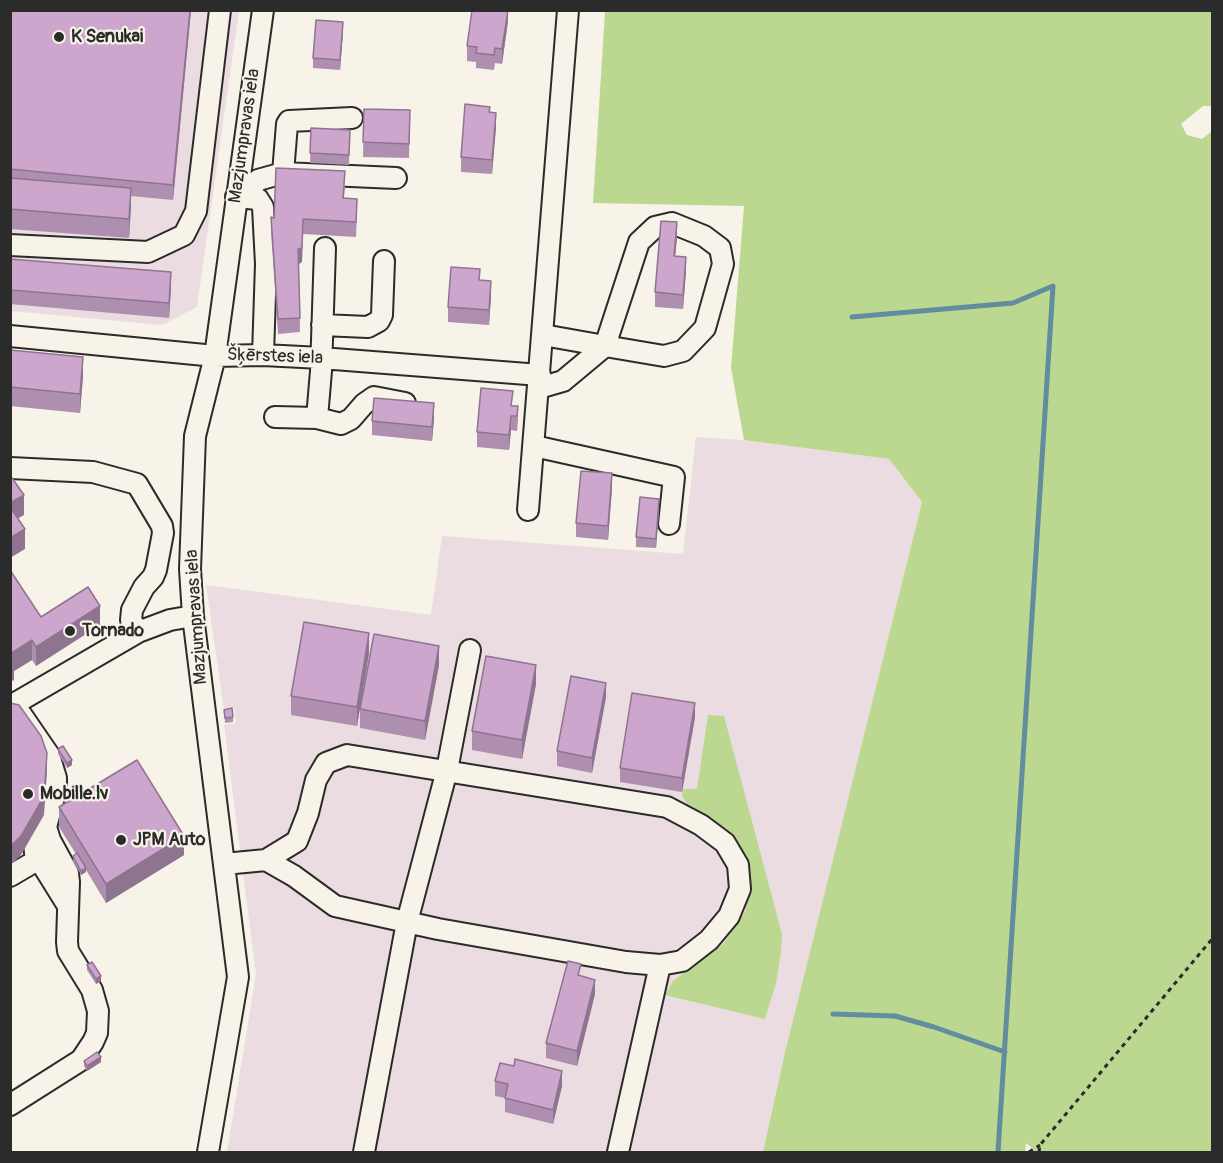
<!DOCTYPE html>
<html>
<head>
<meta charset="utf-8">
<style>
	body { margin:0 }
	#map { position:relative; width:1223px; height:1163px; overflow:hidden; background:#f7f3e8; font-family:Pangolin,sans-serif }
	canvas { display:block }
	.frame { position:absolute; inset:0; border:12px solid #2b2b2b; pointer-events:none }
</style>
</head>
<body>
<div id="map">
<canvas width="1223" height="1163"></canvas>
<div class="frame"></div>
</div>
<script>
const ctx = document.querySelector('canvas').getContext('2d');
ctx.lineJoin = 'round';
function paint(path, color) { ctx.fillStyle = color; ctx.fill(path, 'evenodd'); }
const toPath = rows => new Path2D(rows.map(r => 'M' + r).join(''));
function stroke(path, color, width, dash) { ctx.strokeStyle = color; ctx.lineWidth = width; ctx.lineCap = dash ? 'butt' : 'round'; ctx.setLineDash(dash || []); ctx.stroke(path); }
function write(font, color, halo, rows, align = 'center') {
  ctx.font = font + ' Pangolin,sans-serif'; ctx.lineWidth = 4.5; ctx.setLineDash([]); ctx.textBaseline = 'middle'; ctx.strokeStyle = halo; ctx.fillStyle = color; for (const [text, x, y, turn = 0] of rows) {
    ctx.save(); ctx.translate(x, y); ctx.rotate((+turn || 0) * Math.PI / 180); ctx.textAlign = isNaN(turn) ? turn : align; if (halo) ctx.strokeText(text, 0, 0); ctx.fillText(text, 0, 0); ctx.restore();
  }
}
paint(toPath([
	[10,11,239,11,197,307,162,325,11,311],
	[696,437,744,440,889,459,922,502,785,1052,763,1152,227,1152,256,974,224,725,236,723,234,709,224,710,206,585,431,615,442,536,683,554]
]), '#eadce0');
paint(toPath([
	[605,11,1212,11,1212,106,1203,106,1181,124,1187,135,1202,139,1212,131,1212,1152,1036,1152,1026,1143,1025,1152,763,1152,785,1052,922,502,889,459,744,440,731,368,744,206,593,203],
	[708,715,724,716,782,934,781,952,776,983,765,1019,665,995,673,981,723,944,745,912,751,886,750,863,737,840,709,817,689,808,682,795,683,789,697,789]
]), '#bcd890');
stroke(toPath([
	[852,317,1013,303,1053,286,998,1152],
	[833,1014,895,1016,934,1027,1005,1052]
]), '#638c9d', 5);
const minor = toPath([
	[283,173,287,124,289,121,352,118],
	[236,197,258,199,263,207,266,264,263,355],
	[242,198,258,180,283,173,396,178],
	[10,245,148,252,184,235,196,211,220,10],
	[322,325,368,327,379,321,382,315,384,261],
	[10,336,215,356,263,355,321,358,540,375],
	[539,388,563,381,605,346,639,242,655,227,672,223,704,236,720,248,723,264,705,328,683,351,664,356,605,346,543,335],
	[275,417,317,418,321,371,325,248],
	[317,418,341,424,351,419,364,404,374,397,405,403],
	[534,446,674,477,669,524],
	[10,468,93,472,137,484,162,526,163,533,156,570,153,577,144,587,132,610,131,620,138,632],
	[528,510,568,10],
	[14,704,138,632,170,620,193,616],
	[10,707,14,704,49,755,56,778,56,790,46,827,50,840,68,873,69,882,67,942,68,951,92,990,98,1011,97,1033,93,1042,81,1060,10,1105],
	[46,827,34,844,35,853,68,906],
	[224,864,266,860,294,876,335,906,438,929,626,962,660,965,682,961,709,940,729,916,740,889,738,865,725,843,701,825,667,807,347,755,326,763,316,780,308,813,297,841,266,860],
	[10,876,39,859],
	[208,1152,238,977,193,616,190,569,195,436,215,356,263,10],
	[364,1152,407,922,447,770,470,650],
	[618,1152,660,965]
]);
stroke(minor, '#2b2b2b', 24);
stroke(toPath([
	[1029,1152,1040,1145],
	[1039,1152,1040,1145,1212,939]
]), '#2b2b2b', 3, [4.5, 4.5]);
stroke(minor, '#f7f3e8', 20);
paint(toPath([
	[10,10,191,10,173,200,131,196,129,238,10,229],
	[508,10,508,21,502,64,495,63,494,70,476,68,476,62,467,61,467,46],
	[343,32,340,70,313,68,313,58],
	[364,109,410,110,409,158,363,157],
	[490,112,496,127,492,174,461,172,461,157],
	[311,128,350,130,349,165,310,163],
	[345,186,344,198,357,214,356,237,303,234,302,262,299,264,300,332,278,334,271,231,271,217,274,218],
	[677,237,675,256,686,271,683,309,655,307,655,292],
	[10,259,171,287,169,318,10,304],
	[480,280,491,296,489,325,448,322,448,307],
	[10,350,83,376,80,413,10,406],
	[513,406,518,406,518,421,517,431,511,430,509,450,477,447,477,432],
	[434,418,432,441,372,435,372,421],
	[612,488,608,540,576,537,576,523],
	[659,509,656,548,636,547,636,537],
	[10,570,41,617,100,625,36,666,32,660,14,671,14,680],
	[369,653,357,726,291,715,291,696],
	[439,665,425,740,360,728,360,709],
	[536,684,522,759,472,750,472,731],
	[606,697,592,773,557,766,557,751],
	[224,710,233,717,233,722,225,723],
	[695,717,682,792,620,782,620,768],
	[58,749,72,765,67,768,58,754],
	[59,807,184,855,106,903,86,870,86,872,81,875,73,861,73,856,76,854,59,827],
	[87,965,101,981,96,984,87,970],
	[581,976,595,994,577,1066,546,1058,546,1043],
	[84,1061,101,1062,87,1071,84,1066],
	[495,1081,562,1086,553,1124,505,1112,505,1098,495,1096]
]), '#af8fb0');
paint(toPath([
	[190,10,191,10,173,200,173,185],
	[508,10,508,21,502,64,502,49],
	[343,22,343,32,340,70,340,60],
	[496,113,496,127,492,174,492,160],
	[131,188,131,208,129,238,129,219],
	[303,219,302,262,298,264,298,249],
	[677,222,677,237,674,270,674,256],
	[686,257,686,271,683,309,683,295],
	[171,272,171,287,169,318,169,303],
	[491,281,491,296,489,325,489,310],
	[83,357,83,376,80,413,80,394],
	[434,403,434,418,432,441,432,427],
	[511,416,511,430,509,450,509,435],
	[612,473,612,488,608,540,608,526],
	[24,495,24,515,10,523,10,503],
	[659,499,659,509,656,548,656,539],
	[25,529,25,549,10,558,10,538],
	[100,606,100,625,36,666,36,647],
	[369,633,369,653,357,726,357,707],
	[32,640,32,660,14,671,14,680,10,682,10,654],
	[439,646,439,665,425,740,425,721],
	[536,665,536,684,522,759,522,740],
	[606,683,606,697,592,773,592,758],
	[695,703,695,717,682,792,682,778],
	[47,753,47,772,44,815,21,855,14,862,10,864,10,845],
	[72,760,72,765,67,768,67,763],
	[184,836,184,855,106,903,106,884],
	[86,868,86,872,81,875,81,871],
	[101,976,101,981,96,984,96,979],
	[595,980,595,994,577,1066,577,1051],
	[101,1057,101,1062,87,1071,87,1066],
	[562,1071,562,1086,553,1124,553,1110]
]), '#8f7490');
const building = toPath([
	[10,10,190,10,173,185,10,169,10,10],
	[472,10,508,10,502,49,495,48,494,55,476,53,477,47,467,46,472,10],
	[316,20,343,22,340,60,313,58,316,20],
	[465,104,490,107,489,112,496,113,492,160,461,157,465,104],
	[364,109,410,110,409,144,363,142,364,109],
	[311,128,350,130,349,155,310,153,311,128],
	[276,168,345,171,343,198,357,199,356,222,303,219,302,248,298,249,300,318,278,319,271,217,274,218,276,168],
	[10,178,131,188,129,219,10,209,10,178],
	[661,221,677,222,674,256,686,257,683,295,655,292,661,221],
	[10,259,171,272,169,303,10,290,10,259],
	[451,267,480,269,479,280,491,281,489,310,448,307,451,267],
	[10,350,83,357,80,394,10,387,10,350],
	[481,388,513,391,511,406,518,406,517,416,511,416,509,435,477,432,481,388],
	[374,398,434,403,432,427,372,421,374,398],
	[581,471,612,473,608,526,576,523,581,471],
	[10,475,24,495,10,503,10,475],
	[640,497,659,499,656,539,636,537,640,497],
	[10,507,25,529,10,538,10,507],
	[10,570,41,617,88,587,100,606,36,647,32,640,10,654,10,570],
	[304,622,369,633,357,707,291,696,304,622],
	[374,634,439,646,425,721,360,709,374,634],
	[10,656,14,661,10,663,10,656],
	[486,656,536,665,522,740,472,731,486,656],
	[571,676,606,683,592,758,557,751,571,676],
	[632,693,695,703,682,778,620,768,632,693],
	[10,703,19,705,41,736,47,753,44,796,21,836,14,843,10,845,10,703],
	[232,708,233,717,225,718,224,710,232,708],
	[63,746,72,760,67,763,58,749,63,746],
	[137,760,184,836,106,884,59,807,137,760],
	[77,853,86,868,81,871,73,856,77,853],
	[568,961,581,964,578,975,595,980,577,1051,546,1043,568,961],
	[92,962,101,976,96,979,87,965,92,962],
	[97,1052,101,1057,87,1066,84,1061,97,1052],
	[515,1059,562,1071,553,1110,505,1098,508,1084,495,1081,500,1063,514,1066,515,1059]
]);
paint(building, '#cca6cd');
stroke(building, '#8f7490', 1.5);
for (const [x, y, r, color] of [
	[59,37,6,"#2b2b2b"],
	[70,631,6,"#2b2b2b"],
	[28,794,6,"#2b2b2b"],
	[121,840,6,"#2b2b2b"]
]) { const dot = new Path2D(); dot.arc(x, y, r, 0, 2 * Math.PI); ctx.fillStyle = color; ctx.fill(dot); stroke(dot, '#f7f3e8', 2); }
write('bold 18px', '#2b2b2b', '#f7f3e8', [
	["K Senukai",71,37],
	["Tornado",82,631],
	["Mobille.lv",40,794],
	["JPM Auto",133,840]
], 'left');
write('18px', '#2b2b2b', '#f7f3e8', [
	["Mazjumpravas iela",245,136,-82],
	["Šķērstes iela",275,357,2],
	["Mazjumpravas iela",197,617,-94]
]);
</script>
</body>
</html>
